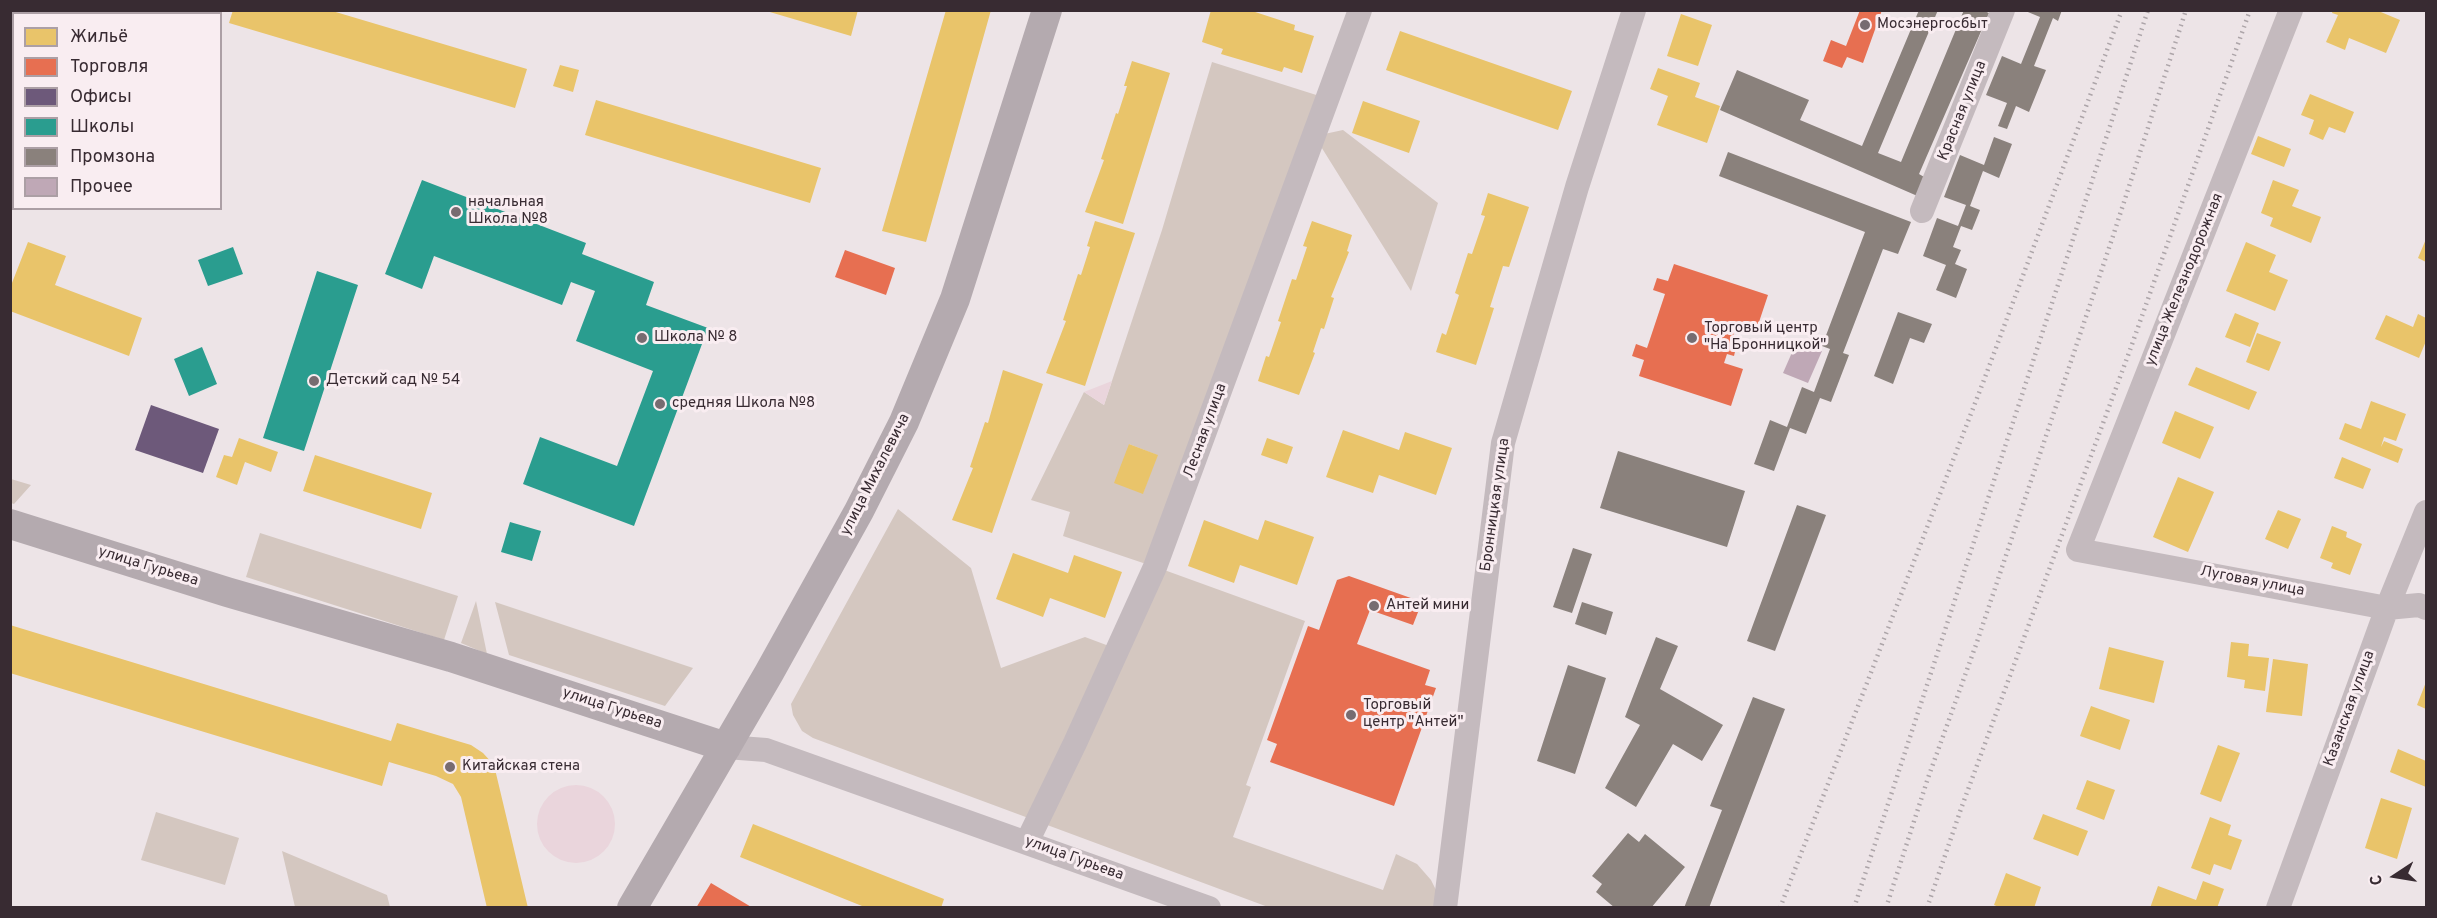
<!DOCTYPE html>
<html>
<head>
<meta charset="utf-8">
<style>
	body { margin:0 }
	#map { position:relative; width:2437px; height:918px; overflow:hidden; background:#ede4e7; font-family:Overpass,sans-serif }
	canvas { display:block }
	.frame { position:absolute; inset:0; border:12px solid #382b32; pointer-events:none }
	.legend { position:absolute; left:12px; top:12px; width:210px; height:198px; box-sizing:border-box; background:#f9edf1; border:2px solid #ac9fa5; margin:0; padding:8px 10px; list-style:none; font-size:18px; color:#382b32 }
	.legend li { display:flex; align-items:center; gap:12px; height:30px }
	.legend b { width:30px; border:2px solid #ac9fa5 }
	.north { position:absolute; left:2365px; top:846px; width:60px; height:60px; -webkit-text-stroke:4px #f9edf1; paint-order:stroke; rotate:258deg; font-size:16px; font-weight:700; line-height:24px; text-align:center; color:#382b32 }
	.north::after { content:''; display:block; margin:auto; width:21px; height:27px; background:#382b32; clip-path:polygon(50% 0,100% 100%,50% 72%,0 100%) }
</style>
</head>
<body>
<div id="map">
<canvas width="2437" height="918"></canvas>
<div class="frame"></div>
<ul class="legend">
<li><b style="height:16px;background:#e9c46a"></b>Жильё</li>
<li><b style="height:16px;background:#e76f51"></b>Торговля</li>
<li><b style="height:16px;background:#6d597a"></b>Офисы</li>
<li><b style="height:16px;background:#2a9d8f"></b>Школы</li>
<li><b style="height:16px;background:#8a817c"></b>Промзона</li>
<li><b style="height:16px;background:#bfa8b6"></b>Прочее</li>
</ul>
<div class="north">С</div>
</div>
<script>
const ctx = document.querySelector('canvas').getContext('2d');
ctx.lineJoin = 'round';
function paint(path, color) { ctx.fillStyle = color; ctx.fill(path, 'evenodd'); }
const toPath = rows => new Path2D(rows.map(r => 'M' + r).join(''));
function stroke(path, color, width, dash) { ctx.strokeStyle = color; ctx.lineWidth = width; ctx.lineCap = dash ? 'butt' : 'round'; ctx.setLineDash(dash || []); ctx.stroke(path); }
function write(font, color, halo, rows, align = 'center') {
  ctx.font = font + ' Overpass,sans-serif'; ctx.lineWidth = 6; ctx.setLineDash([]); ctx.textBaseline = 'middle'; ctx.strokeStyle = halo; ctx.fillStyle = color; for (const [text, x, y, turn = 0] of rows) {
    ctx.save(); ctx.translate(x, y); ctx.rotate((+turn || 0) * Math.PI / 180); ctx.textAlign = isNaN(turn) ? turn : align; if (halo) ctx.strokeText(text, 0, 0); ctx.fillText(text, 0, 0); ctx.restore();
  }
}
paint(toPath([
	[1212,62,1329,99,1315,136,1343,130,1438,203,1411,291,1315,137,1156,567,1305,621,1246,785,1251,787,1233,837,1383,890,1396,854,1417,864,1431,880,1436,890,1436,907,1268,907,813,738,802,731,793,715,791,704,898,509,971,568,1001,668,1085,637,1117,649,1155,567,1063,536,1070,512,1031,500,1084,392,1104,405,1162,230],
	[1129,444,1157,455,1143,493],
	[11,479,31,485,14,504,11,503],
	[260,533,458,596,444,640,246,577],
	[476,601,487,654,461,643],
	[495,602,693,668,665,706,509,655],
	[156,812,239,838,225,885,141,860],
	[282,851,387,895,390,907,295,907]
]), '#d4c7c0');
paint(toPath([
	[1112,381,1104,405,1084,392],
	'537 824a39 39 0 1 1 78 0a39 39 0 1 1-78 0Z'
]), '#ead5dc');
paint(toPath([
	[233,10,329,10,527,69,515,108,229,23],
	[763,10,858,10,851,36],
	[946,10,991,10,926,242,882,231],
	[1211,10,1249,10,1295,25,1294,30,1314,36,1302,73,1284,67,1282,72,1221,54,1223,49,1202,42],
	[2333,10,2376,10,2400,20,2386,53,2349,38,2345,50,2326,42,2338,15,2332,13],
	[1681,14,1712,25,1698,66,1667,56],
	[1400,31,1572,91,1558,130,1386,70],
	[1132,61,1170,73,1123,224,1085,212,1104,160,1101,159,1116,113,1118,114,1127,86,1124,86],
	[560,65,579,70,573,92,553,86],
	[1658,68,1700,83,1695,97,1720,106,1707,143,1657,125,1668,96,1650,89],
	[2310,94,2354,112,2345,133,2329,127,2323,140,2309,134,2314,120,2301,115],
	[596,100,821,168,810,203,585,135],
	[1363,101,1420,121,1409,153,1352,133],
	[2258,136,2291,149,2284,167,2251,154],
	[2273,180,2299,190,2292,206,2321,217,2311,243,2270,226,2273,218,2261,213],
	[1488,193,1529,207,1509,267,1503,266,1490,307,1494,308,1476,365,1436,352,1442,333,1446,335,1459,295,1455,293,1468,253,1472,254,1485,216,1481,215],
	[1095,221,1135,233,1085,386,1046,373,1066,321,1063,320,1078,274,1081,275,1090,247,1087,246],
	[1312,221,1352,235,1347,251,1349,252,1331,297,1334,298,1324,329,1321,328,1313,352,1315,353,1299,395,1258,381,1266,356,1269,357,1281,322,1278,321,1292,279,1296,280,1307,247,1303,246],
	[2426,239,2426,262,2418,258],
	[28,242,66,256,55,285,142,318,129,356,10,311,10,288],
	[2246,242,2276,255,2269,272,2288,280,2275,311,2226,291],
	[2235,313,2259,323,2250,347,2225,337],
	[2418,314,2426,318,2426,341,2419,358,2375,339,2386,315,2413,327],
	[2257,333,2281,342,2269,371,2246,362],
	[2196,367,2257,392,2249,410,2188,385],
	[1003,370,1043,384,992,533,952,520,973,468,970,467,985,422,988,423],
	[2371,401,2406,414,2396,441,2384,437,2381,447,2384,441,2403,449,2398,463,2339,439,2345,423,2361,429],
	[2175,411,2214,427,2200,459,2162,443],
	[1343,430,1399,450,1405,432,1452,448,1436,495,1379,475,1373,493,1326,477],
	[239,438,278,452,271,472,245,462,237,485,216,477,224,455,232,457],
	[1267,438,1293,447,1287,464,1261,455],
	[1129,444,1158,455,1143,494,1114,483],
	[315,455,432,493,421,529,303,491],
	[2342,457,2371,469,2363,489,2334,478],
	[2178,477,2214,492,2188,552,2153,537],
	[2278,510,2301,519,2288,549,2265,539],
	[1204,520,1258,540,1265,520,1314,537,1297,585,1240,565,1234,583,1188,566],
	[2332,526,2347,532,2346,537,2362,544,2350,575,2331,568,2333,563,2320,558],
	[1013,553,1068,573,1074,555,1122,572,1105,618,1050,598,1043,617,996,599],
	[10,625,391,741,397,723,471,745,483,753,494,765,528,908,487,908,461,797,453,784,436,776,389,762,382,786,10,673],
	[2231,642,2249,644,2248,656,2269,658,2265,691,2244,688,2245,680,2227,677],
	[2109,647,2164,661,2154,703,2099,689],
	[2273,659,2308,664,2302,716,2266,712],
	[2426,682,2426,709,2417,705],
	[2091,706,2130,720,2120,750,2080,736],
	[2218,745,2240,753,2221,802,2200,794],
	[2398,749,2426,761,2426,787,2390,772],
	[2087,780,2115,790,2104,820,2076,809],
	[2381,798,2412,808,2397,859,2365,848],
	[2043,814,2088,831,2078,856,2033,839],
	[2210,817,2231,825,2228,835,2242,840,2231,870,2214,864,2210,875,2191,868],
	[753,824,944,899,941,908,867,908,740,857],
	[2006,873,2041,887,2034,908,2001,908,1994,905],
	[2203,881,2224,889,2217,908,2150,908,2158,886,2196,900]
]), '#e9c46a');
paint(toPath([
	[1860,10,1882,10,1863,63,1847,57,1842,68,1823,61,1831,40,1846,46],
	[845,250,895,268,886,295,835,277],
	[1674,264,1768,295,1755,334,1736,328,1731,341,1737,343,1734,356,1727,354,1724,363,1743,369,1731,406,1639,376,1644,360,1632,356,1636,344,1647,348,1665,294,1653,290,1657,278,1668,281],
	[1349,576,1422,602,1413,625,1370,610,1357,644,1430,670,1425,685,1436,688,1394,806,1270,762,1277,744,1267,740,1308,626,1319,630,1337,580],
	[711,883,753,908,696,908]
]), '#e76f51');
paint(toPath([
	[151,405,219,429,203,473,135,450]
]), '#6d597a');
paint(toPath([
	[422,180,586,243,582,254,654,282,646,305,708,328,634,526,523,484,540,437,617,466,653,371,576,341,595,291,571,282,562,305,434,256,422,289,385,274],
	[233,247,243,274,208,286,198,260],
	[317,271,358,285,304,451,263,438],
	[202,347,217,384,189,396,174,359],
	[510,522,541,531,532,561,501,552]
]), '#2a9d8f');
paint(toPath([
	[1919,10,1938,10,1878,153,1901,162,1964,10,1982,10,1989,13,1919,174,1931,181,1922,198,1720,110,1737,70,1809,100,1800,120,1862,146],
	[2023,10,2062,10,2058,21,2053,18,2034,66,2046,70,2029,112,2016,106,2007,129,1998,126,2007,103,1986,95,2002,56,2021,64,2040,17],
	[1994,137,2012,144,1999,178,1983,171,1970,206,1980,210,1972,230,1961,226,1953,247,1961,250,1955,264,1967,269,1956,298,1936,290,1946,265,1923,256,1937,218,1958,226,1966,205,1944,197,1960,155,1984,165],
	[1728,152,1911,222,1898,254,1883,249,1843,353,1849,355,1831,402,1820,398,1806,434,1790,428,1774,471,1754,464,1770,420,1787,427,1802,387,1814,392,1830,349,1822,346,1865,232,1719,176],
	[1898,312,1932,324,1924,343,1910,338,1893,384,1874,376],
	[1618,451,1745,491,1727,547,1600,508],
	[1797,505,1826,515,1775,651,1747,641],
	[1573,548,1592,554,1572,613,1553,607],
	[1582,602,1613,612,1606,635,1575,624],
	[1656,637,1678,646,1660,689,1723,725,1702,761,1673,744,1636,807,1605,788,1640,725,1625,717],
	[1568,665,1606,678,1575,774,1537,761],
	[1753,697,1785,709,1709,908,1684,908,1722,810,1710,806],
	[1628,833,1639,842,1645,834,1685,867,1651,908,1615,908,1596,892,1602,884,1592,876]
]), '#8a817c');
paint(toPath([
	[1797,341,1822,351,1808,383,1783,373]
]), '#bfa8b6');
stroke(toPath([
	[2291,10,2078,550,2387,608,2419,605,2426,608],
	[1922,211,2003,10],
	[726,747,766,750,1209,908],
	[1027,842,1075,743,1155,567,1360,10],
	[1445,908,1503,443,1577,187,1634,10],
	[2278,908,2387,608,2426,512]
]), '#c4babe', 24);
stroke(toPath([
	[10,524,227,592,451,657,726,747],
	[632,908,769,673,859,511,904,422,955,299,1047,10]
]), '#b4aaaf', 30);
stroke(toPath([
	[1780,908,1984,380,2122,10],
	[1854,908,2148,10],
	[1886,908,1928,778,1977,642,2114,233,2186,10],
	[1927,908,1962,806,2130,350,2250,10]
]), '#ada5a9', 4.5, [1.5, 4.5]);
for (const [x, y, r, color] of [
	[1865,25,6,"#776c71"],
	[456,212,6,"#776c71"],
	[642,338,6,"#776c71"],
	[1692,338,6,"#776c71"],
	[314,381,6,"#776c71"],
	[660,404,6,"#776c71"],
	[1374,606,6,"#776c71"],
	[1351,715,6,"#776c71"],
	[450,767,6,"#776c71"]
]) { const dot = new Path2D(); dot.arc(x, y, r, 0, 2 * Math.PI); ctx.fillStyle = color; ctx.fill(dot); stroke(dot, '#f9edf1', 2); }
write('15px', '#382b32', '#f9edf1', [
	["Мосэнергосбыт",1877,25],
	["начальная",468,203],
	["Школа №8",468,220],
	["Торговый центр",1704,329],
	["\"На Бронницкой\"",1704,346],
	["Школа № 8",654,338],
	["Детский сад № 54",326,381],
	["средняя Школа №8",672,404],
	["Антей мини",1386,606],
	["Торговый",1363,706],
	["центр \"Антей\"",1363,723],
	["Китайская стена",462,767]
], 'left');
write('15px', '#382b32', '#f9edf1', [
	["Красная улица",1963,111,-68],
	["улица Железнодорожная",2185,280,-68],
	["Лесная улица",1206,431,-70],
	["улица Михалевича",876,475,-63],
	["Бронницкая улица",1496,505,-82],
	["улица Гурьева",148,567,17],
	["Луговая улица",2252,582,11],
	["улица Гурьева",612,709,18],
	["Казанская улица",2350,709,-70],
	["улица Гурьева",1074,859,20]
]);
</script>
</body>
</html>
